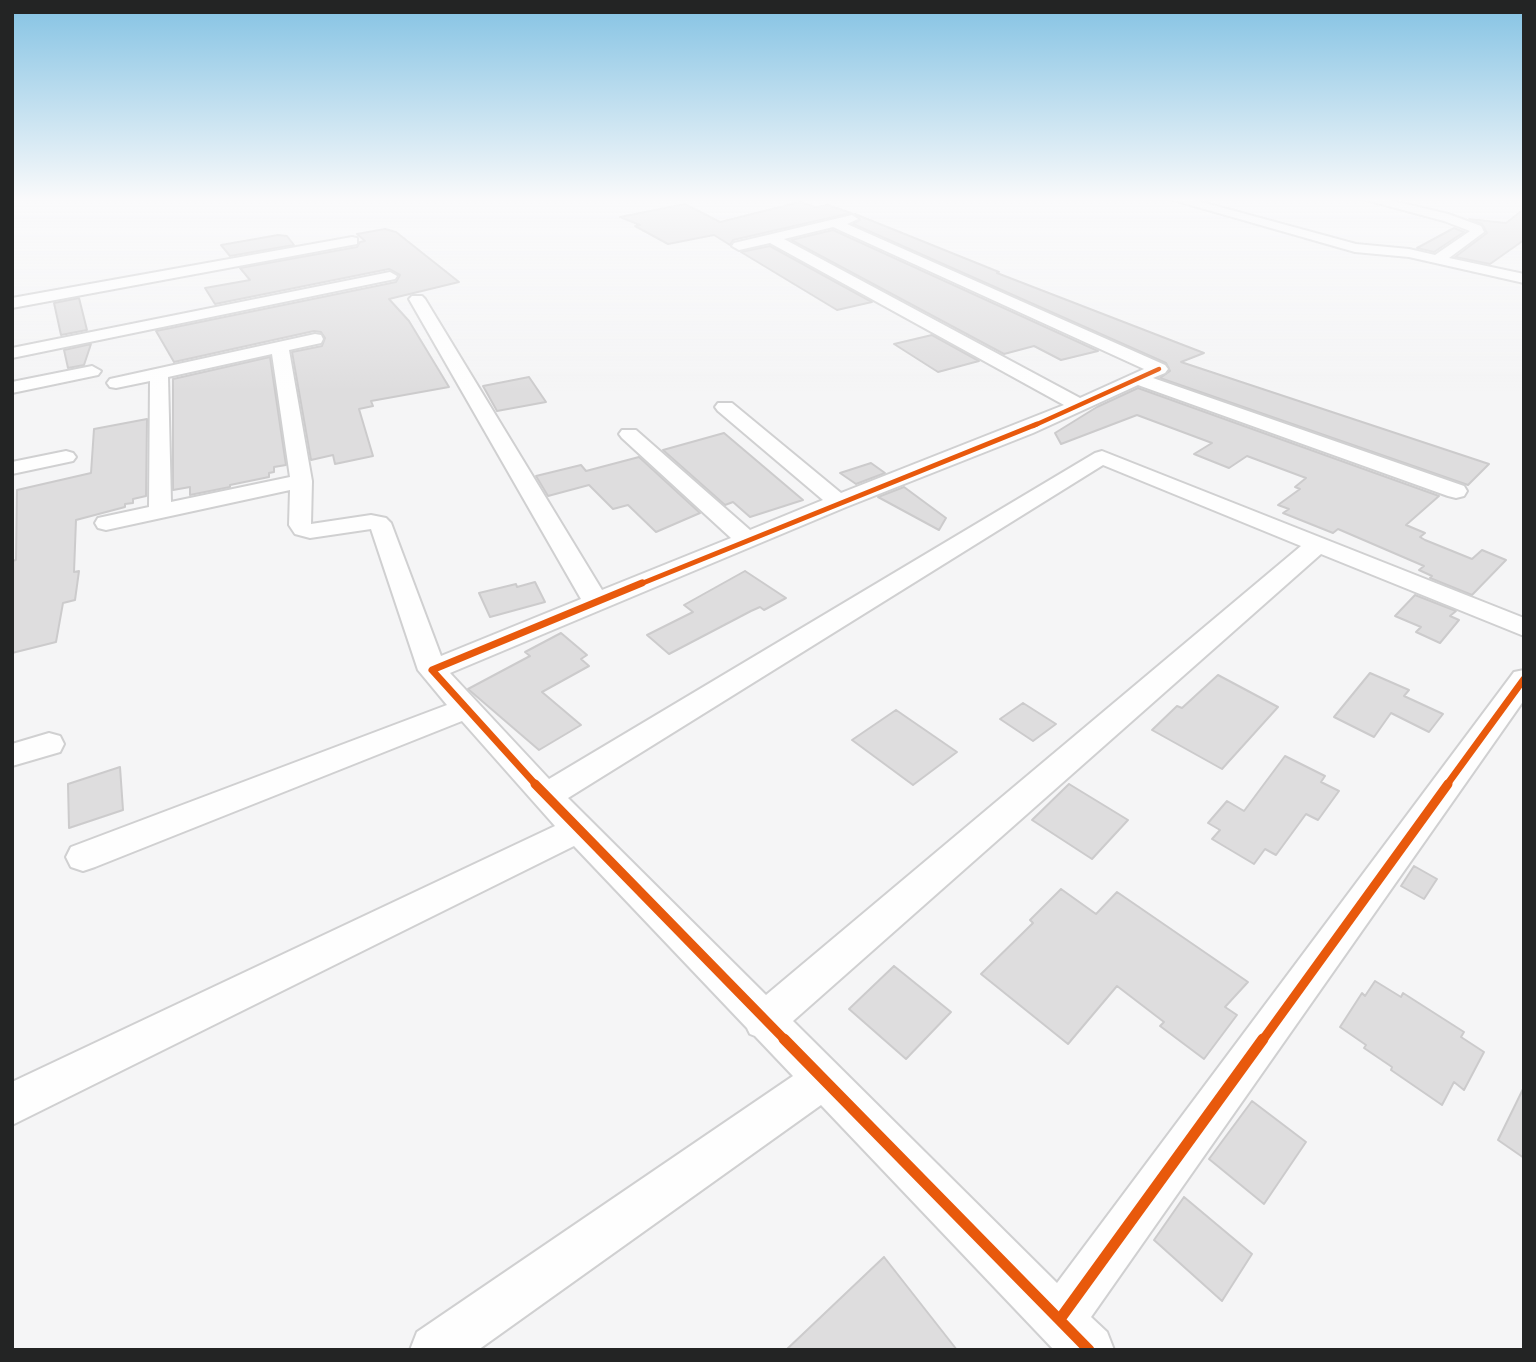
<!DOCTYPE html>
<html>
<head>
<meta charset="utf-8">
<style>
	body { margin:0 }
	#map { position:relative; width:1536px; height:1362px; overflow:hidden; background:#f5f5f6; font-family:"Space Grotesk",sans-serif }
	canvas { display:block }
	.frame { position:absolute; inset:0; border:14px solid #232424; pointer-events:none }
</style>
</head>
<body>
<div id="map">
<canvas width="1536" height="1362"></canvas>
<div class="frame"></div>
</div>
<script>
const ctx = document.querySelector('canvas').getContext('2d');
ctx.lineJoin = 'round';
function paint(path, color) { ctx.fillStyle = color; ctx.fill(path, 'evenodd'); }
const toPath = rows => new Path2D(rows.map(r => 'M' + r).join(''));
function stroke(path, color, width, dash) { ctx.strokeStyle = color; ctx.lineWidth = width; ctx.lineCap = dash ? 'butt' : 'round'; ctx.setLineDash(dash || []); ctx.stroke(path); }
const building = toPath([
	[800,202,815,207,828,205,851,213,733,240,730,245,714,235,668,244,635,226,640,225,620,217,685,204,720,222,800,202],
	[1524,209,1524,240,1490,264,1455,257,1487,233,1482,224,1469,219,1506,223,1524,209],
	[855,214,999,272,997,273,1204,353,1181,362,1489,464,1468,485,1160,378,1170,371,1166,363,853,224,860,220,855,214],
	[1454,228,1464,232,1434,252,1417,248,1454,228],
	[385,229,396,232,459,282,389,299,409,321,449,387,371,401,373,406,359,409,373,456,335,464,333,455,311,460,292,352,322,346,325,338,321,332,314,331,174,362,156,331,396,282,400,275,389,269,215,304,205,288,250,280,240,268,357,247,360,242,365,241,357,234,385,229],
	[833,230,1098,351,1061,360,1034,346,1004,354,791,240,833,230],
	[278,235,287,236,294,245,230,256,221,245,278,235],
	[770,246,872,302,837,310,741,252,770,246],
	[79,298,87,330,61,335,54,303,79,298],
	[932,335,979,361,938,372,894,344,932,335],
	[91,344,84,365,68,368,64,350,91,344],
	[270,357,286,465,274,467,274,472,269,473,269,477,230,485,230,487,190,495,190,487,173,490,173,379,270,357],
	[529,377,546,402,497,411,483,386,529,377],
	[1138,388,1439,496,1406,525,1425,533,1420,537,1425,540,1472,559,1482,550,1506,560,1472,595,1430,578,1432,576,1419,570,1424,566,1338,529,1333,533,1283,513,1289,509,1278,505,1300,489,1295,487,1306,478,1247,456,1229,468,1194,454,1212,443,1137,415,1061,444,1055,433,1097,407,1138,388],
	[147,419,146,496,133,499,133,503,125,504,125,507,76,520,74,572,79,571,75,600,63,603,56,642,12,653,12,561,16,560,17,490,91,473,94,429,147,419],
	[724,433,803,500,750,517,733,502,725,505,663,450,724,433],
	[639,457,700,513,656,532,628,505,613,509,589,485,548,496,536,476,581,465,586,471,639,457],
	[871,463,885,473,856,484,840,473,871,463],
	[904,487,946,518,939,530,878,497,904,487],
	[745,571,786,598,764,610,760,607,751,611,669,654,647,635,693,612,684,605,745,571],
	[535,582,545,602,490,617,479,593,516,584,517,587,535,582],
	[1415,595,1456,611,1450,616,1459,620,1440,643,1416,632,1421,627,1395,616,1415,595],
	[561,633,587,655,581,659,589,666,542,692,581,725,539,750,468,689,530,656,525,652,561,633],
	[1370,673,1409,690,1404,696,1443,714,1429,732,1391,713,1374,737,1334,717,1370,673],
	[1218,675,1278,707,1222,769,1152,730,1177,706,1182,708,1218,675],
	[1023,703,1056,724,1033,741,1000,719,1023,703],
	[896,710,957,752,913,785,852,740,896,710],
	[1285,756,1325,776,1321,782,1339,791,1318,820,1306,814,1276,855,1265,849,1254,864,1212,839,1220,830,1208,823,1227,801,1244,811,1285,756],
	[120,767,123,810,69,828,68,784,120,767],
	[1069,784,1128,820,1092,859,1032,820,1069,784],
	[1414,866,1437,879,1424,899,1401,886,1414,866],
	[1061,889,1096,914,1117,892,1248,982,1225,1007,1237,1015,1204,1059,1160,1026,1164,1022,1117,986,1068,1044,981,974,1033,923,1030,920,1061,889],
	[894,966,951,1012,906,1059,849,1009,894,966],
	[1375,981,1401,997,1403,993,1464,1032,1461,1037,1484,1052,1464,1090,1454,1082,1442,1105,1391,1070,1392,1067,1364,1048,1366,1045,1340,1027,1362,993,1365,996,1375,981],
	[1524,1087,1524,1158,1498,1140,1524,1087],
	[1252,1101,1306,1142,1264,1204,1209,1159,1252,1101],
	[1184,1197,1252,1254,1222,1301,1154,1240,1184,1197],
	[884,1257,957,1350,786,1350,884,1257]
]);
paint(building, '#deddde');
stroke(building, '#cccbcc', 2);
const minor = toPath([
	[1173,200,1194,200,1356,244,1409,249,1435,255,1470,231,1444,221,1366,200,1389,200,1448,214,1481,226,1484,232,1449,258,1524,274,1524,283,1409,257,1355,252,1173,200],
	[852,215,858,219,847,224,1165,365,1168,369,1165,373,1153,378,1464,486,1467,491,1464,496,1456,498,1448,496,1138,385,1033,433,846,507,450,673,549,779,1095,453,1102,451,1524,618,1524,636,1321,554,793,1021,1057,1283,1514,672,1524,670,1524,700,1091,1317,1107,1332,1114,1350,1054,1350,821,1105,478,1350,410,1350,417,1332,793,1076,755,1036,750,1034,747,1028,574,846,12,1125,12,1082,555,826,462,721,95,867,83,871,71,867,66,857,71,847,447,705,418,670,371,529,310,538,295,534,289,525,290,490,106,530,98,528,95,523,98,518,149,507,150,381,116,388,110,387,107,383,110,379,315,334,321,335,323,339,321,343,289,350,312,481,311,524,371,515,386,518,391,523,441,656,581,599,409,299,412,296,422,296,425,299,602,590,731,538,622,438,619,434,622,430,636,430,750,530,823,500,718,411,715,407,718,403,732,403,841,493,1064,405,770,243,739,250,732,246,734,243,852,215],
	[833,227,1144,369,1080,398,784,239,833,227],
	[272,354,290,477,171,502,168,377,272,354],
	[1103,465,1301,546,766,995,568,798,1103,465],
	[352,237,357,238,357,244,12,308,12,298,352,237],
	[390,272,397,276,395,279,12,358,12,348,390,272],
	[92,366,101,371,98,375,12,393,12,382,92,366],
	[66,451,73,453,76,457,73,461,12,474,12,462,66,451],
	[49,733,60,736,64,744,60,752,12,766,12,744,49,733]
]);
stroke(minor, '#d0d0d1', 4);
paint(minor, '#fefefe');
stroke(toPath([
	[1033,426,1159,369]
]), '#e8590c', 4.5);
stroke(toPath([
	[638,585,1037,424]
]), '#e8590c', 5);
stroke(toPath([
	[537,786,432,670,642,583],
	[1446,786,1524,679]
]), '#e8590c', 7);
stroke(toPath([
	[535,784,786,1041],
	[1262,1041,1448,784]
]), '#e8590c', 9);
stroke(toPath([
	[784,1039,1089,1350],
	[1060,1319,1263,1039]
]), '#e8590c', 11);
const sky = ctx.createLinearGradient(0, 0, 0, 391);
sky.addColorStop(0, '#83c2e3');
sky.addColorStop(0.51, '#fafafb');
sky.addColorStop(1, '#fafafb00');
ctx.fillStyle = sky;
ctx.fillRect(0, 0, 1536, 391);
</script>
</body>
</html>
